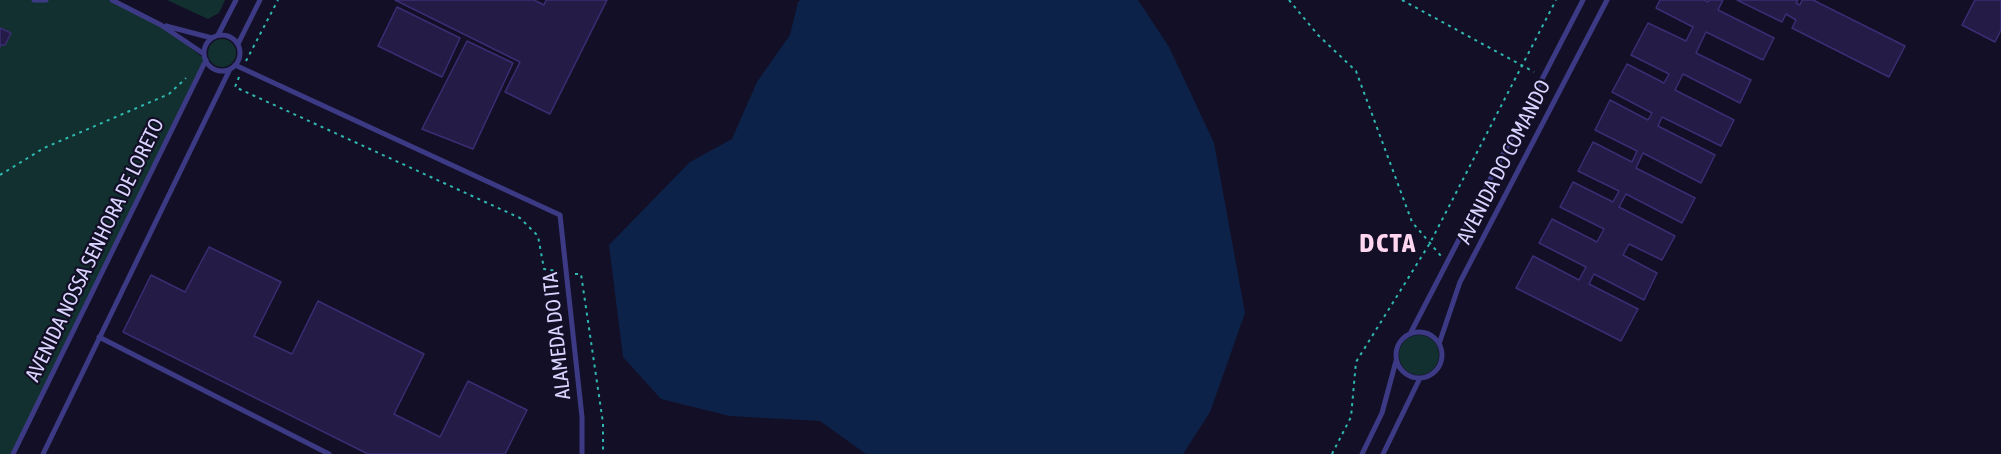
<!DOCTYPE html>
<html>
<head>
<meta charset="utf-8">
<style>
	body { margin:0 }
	canvas { display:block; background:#130f26 }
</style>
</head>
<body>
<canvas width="2001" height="454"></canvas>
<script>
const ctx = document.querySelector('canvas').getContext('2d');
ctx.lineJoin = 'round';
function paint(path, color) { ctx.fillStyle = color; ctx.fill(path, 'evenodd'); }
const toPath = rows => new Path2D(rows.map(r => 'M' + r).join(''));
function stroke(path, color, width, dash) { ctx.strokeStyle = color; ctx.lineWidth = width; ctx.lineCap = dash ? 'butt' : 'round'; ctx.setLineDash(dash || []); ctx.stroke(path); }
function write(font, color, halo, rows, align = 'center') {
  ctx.font = font + ' "Asap Condensed",sans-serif'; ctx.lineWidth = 4.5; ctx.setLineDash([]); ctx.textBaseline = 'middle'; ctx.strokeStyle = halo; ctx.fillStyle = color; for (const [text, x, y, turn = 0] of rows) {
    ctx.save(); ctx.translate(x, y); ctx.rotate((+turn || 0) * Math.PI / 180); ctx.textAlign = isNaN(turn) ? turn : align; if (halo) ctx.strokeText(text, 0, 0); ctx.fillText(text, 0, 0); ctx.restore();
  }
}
paint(toPath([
	[0,0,114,0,161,25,206,60,13,454,0,454],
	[167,0,225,0,219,13,208,19],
	'208 53a14 14 0 1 1 28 0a14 14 0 1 1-28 0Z',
	'1399 355a20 20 0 1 1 40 0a20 20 0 1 1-40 0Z'
]), '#12302f');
paint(toPath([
	[801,0,1138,0,1169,47,1214,143,1245,313,1210,412,1183,454,866,454,820,421,730,416,661,399,623,357,609,245,690,162,732,139,757,82,790,35,798,2]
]), '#0c2248');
const building = toPath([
	[395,0,534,0,544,5,546,0,607,0,550,114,505,92,520,62,395,0],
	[1660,0,1704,0,1708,2,1709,0,1723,0,1718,10,1774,38,1763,60,1706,32,1696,53,1751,80,1740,103,1683,74,1675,90,1734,120,1721,146,1662,117,1658,126,1715,155,1701,183,1643,153,1636,168,1695,198,1682,223,1626,194,1619,207,1675,236,1662,260,1629,244,1623,255,1657,273,1644,300,1594,274,1589,284,1638,309,1621,341,1516,288,1533,256,1579,280,1586,267,1539,243,1552,219,1597,242,1604,229,1560,207,1573,182,1613,202,1619,191,1578,171,1593,142,1632,162,1637,151,1595,130,1610,100,1648,120,1652,113,1612,92,1627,64,1664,83,1669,74,1631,55,1648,23,1686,41,1693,27,1656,8,1660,0],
	[1737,0,1798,0,1796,3,1800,5,1802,0,1813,0,1905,46,1889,77,1792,28,1796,20,1786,14,1782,22,1737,0],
	[1975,0,2001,0,2001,30,1995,42,1962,25,1975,0],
	[397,7,460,38,442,77,378,46,397,7],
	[0,28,11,33,5,45,1,45,0,47,0,28],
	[467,41,513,63,473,149,422,129,467,41],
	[209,247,281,282,254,336,292,354,318,301,424,354,394,414,440,437,468,381,527,410,505,454,368,454,123,332,151,275,185,292,209,247]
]);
paint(building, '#241b47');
stroke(building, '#3b2d73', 1.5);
stroke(toPath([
	[1289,0,1318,35,1356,71,1412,222,1441,256],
	[1402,0,1534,72],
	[246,61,278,0],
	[239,77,235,87,520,218,538,236,544,269,557,271],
	[0,175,44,148,169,94,186,78],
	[575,274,581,274,603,423,603,454],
	[1332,454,1351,417,1356,362,1430,243,1556,0]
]), '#2fb8b0', 2, [3, 4.5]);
stroke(toPath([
	[34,0,46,0],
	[112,0,161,25,204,54],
	[166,26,212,38],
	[218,35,236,0],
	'204 53a18 18 0 1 1 36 0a18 18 0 1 1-36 0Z',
	[238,44,260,0],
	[235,65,560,215,582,417,582,454],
	'1396 355a23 23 0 1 1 46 0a23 23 0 1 1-46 0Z',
	[1410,334,1583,0],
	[99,337,329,454],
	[1439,344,1460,282,1607,0],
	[13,454,206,60],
	[43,454,230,69],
	[1362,454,1382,413,1396,361],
	[1383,454,1420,378]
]), '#3d3a85', 5);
write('21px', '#d9d4ff', '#130f26', [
	["AVENIDA DO COMANDO",1504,162,-63],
	["AVENIDA NOSSA SENHORA DE LORETO",95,250,-64],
	["ALAMEDA DO ITA",557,336,-96]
]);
ctx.letterSpacing = '1.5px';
write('bold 27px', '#ffd6f0', '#130f26', [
	["DCTA",1388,243]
]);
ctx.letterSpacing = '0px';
</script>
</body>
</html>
